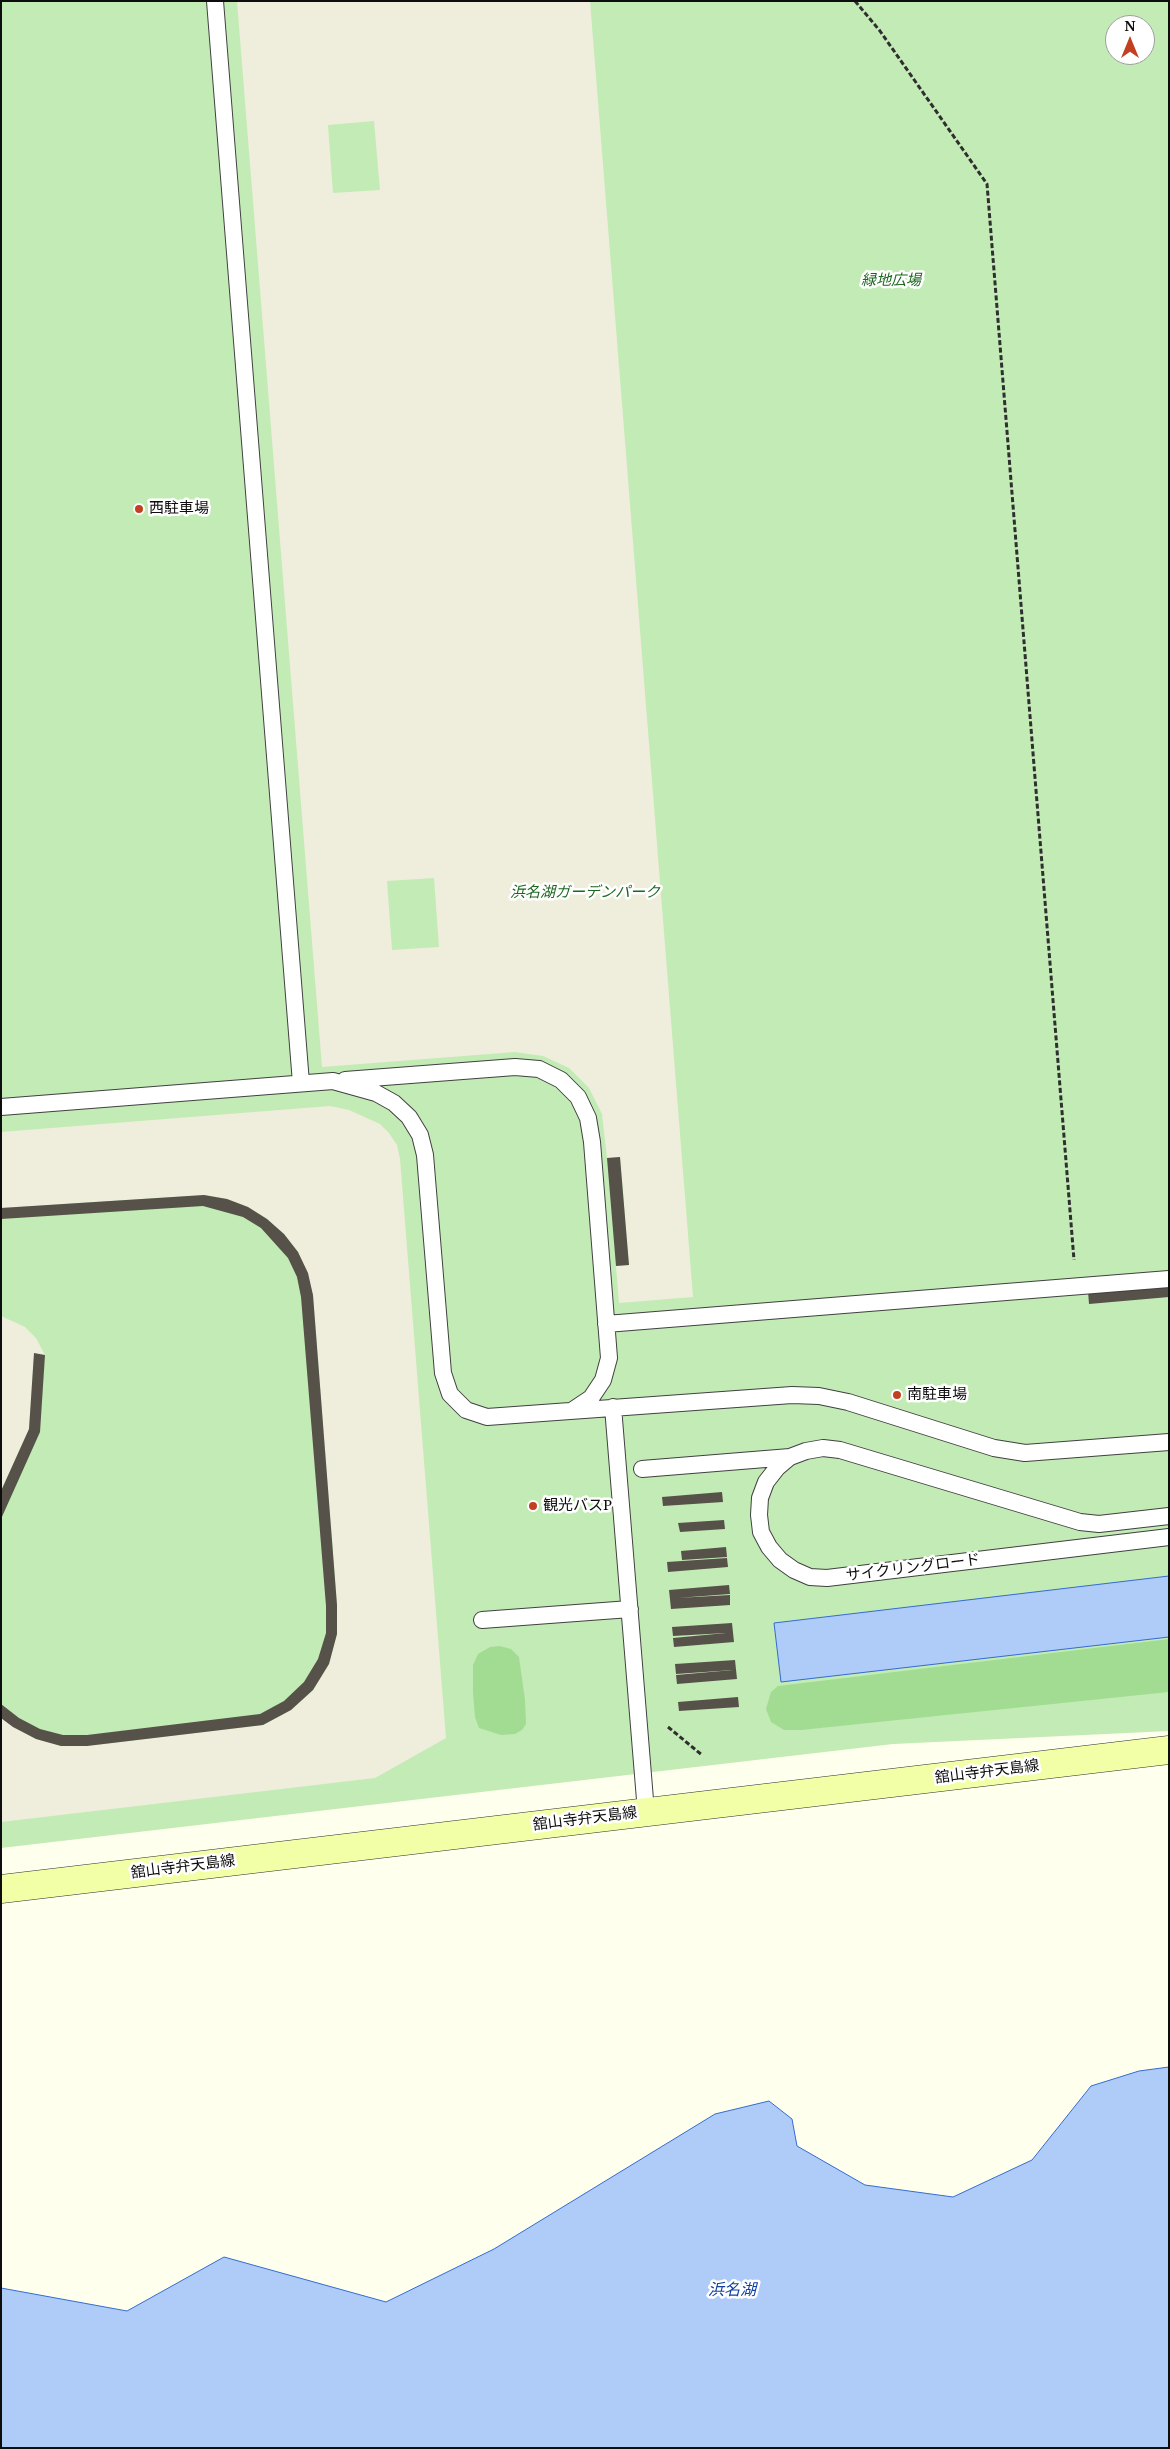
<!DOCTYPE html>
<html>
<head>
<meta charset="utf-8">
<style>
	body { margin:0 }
	#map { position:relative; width:1170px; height:2449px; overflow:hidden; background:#feffec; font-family:"Noto Serif",serif }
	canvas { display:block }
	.frame { position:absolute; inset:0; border:2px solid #0d0d0d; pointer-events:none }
	.north { position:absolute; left:1105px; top:15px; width:50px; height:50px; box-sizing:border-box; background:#fff; border:1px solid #9e9e9e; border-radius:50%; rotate:0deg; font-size:14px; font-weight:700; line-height:20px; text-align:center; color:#0d0d0d }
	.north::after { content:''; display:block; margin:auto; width:18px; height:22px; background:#c24020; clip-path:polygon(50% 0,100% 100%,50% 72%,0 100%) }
</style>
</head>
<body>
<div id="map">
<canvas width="1170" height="2449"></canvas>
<div class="frame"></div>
<div class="north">N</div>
</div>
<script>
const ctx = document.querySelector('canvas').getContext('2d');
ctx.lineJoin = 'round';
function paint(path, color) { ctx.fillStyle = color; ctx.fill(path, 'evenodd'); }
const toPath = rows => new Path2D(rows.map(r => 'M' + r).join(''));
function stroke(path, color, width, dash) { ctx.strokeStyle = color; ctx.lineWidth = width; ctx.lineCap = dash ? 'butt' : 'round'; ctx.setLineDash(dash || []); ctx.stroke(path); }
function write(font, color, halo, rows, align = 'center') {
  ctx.font = font + ' "Noto Serif","Noto Sans JP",serif'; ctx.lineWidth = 5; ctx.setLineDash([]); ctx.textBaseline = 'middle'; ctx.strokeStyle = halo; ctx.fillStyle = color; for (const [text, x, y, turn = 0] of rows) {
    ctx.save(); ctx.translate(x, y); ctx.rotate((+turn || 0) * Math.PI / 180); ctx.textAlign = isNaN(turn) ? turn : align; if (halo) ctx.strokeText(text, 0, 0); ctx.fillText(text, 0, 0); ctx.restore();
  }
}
paint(toPath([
	[1,1,1169,1,1169,1731,893,1744,1,1848],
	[1115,25,1145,25,1145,55,1115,55]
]), '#c3ebb5');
paint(toPath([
	[1169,1639,1169,1692,801,1730,784,1730,771,1722,766,1709,771,1692,778,1686],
	[500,1646,511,1649,519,1657,525,1700,526,1724,522,1730,515,1734,501,1735,479,1728,475,1717,473,1692,473,1665,478,1654,490,1647]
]), '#a2dc93');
paint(toPath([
	[237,1,590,1,693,1297,619,1303,616,1266,629,1265,620,1157,607,1158,602,1114,589,1088,569,1068,543,1056,515,1052,322,1067],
	[374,121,380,190,333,193,328,125],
	[434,878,439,947,392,950,387,881],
	[330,1106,349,1110,380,1124,389,1133,397,1145,400,1159,446,1738,375,1778,1,1822,1,1718,13,1727,36,1739,61,1746,87,1746,263,1725,291,1710,313,1690,329,1664,337,1634,337,1605,313,1295,298,1252,284,1234,267,1219,248,1207,227,1199,204,1195,1,1208,1,1132],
	[1,1316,25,1327,36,1338,45,1355,34,1354,29,1429,1,1491]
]), '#efeedc');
const water = toPath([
	[1169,1576,1169,1637,781,1682,774,1623,1169,1576],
	[1169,2067,1169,2448,1,2448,1,2288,127,2311,224,2257,386,2302,494,2249,715,2114,769,2101,792,2119,797,2146,865,2185,953,2197,1032,2160,1091,2086,1139,2071,1169,2067]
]);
paint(water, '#afcbf8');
stroke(water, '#336cd2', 1);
paint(toPath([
	[620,1157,629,1265,616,1266,607,1158],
	[204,1195,227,1199,248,1207,267,1219,284,1234,298,1252,308,1273,313,1295,337,1605,337,1634,329,1664,313,1690,291,1710,263,1725,87,1746,61,1746,36,1739,13,1727,1,1718,1,1704,19,1718,40,1729,63,1735,87,1735,260,1714,284,1701,304,1682,318,1659,326,1633,326,1606,301,1297,297,1277,288,1258,261,1228,243,1217,203,1206,1,1219,1,1208],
	[1169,1285,1169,1297,1089,1304,1088,1291],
	[34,1353,45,1355,40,1432,1,1519,1,1491,29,1429],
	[722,1492,723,1502,663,1506,662,1497],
	[724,1520,725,1529,680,1532,678,1523],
	[726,1547,727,1557,682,1560,681,1551],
	[727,1558,728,1567,668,1572,667,1562],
	[729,1585,730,1594,677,1598,730,1595,730,1605,671,1609,669,1590],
	[732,1623,734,1642,674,1647,673,1638,726,1633,673,1636,672,1627],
	[735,1660,737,1679,677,1684,676,1675,733,1670,676,1674,675,1664],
	[738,1697,739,1707,679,1711,678,1702]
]), '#565149');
const service = toPath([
	[215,1,301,1083],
	[345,1080,515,1067,539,1069,561,1080,578,1097,588,1118,592,1142,609,1358,603,1380,591,1398,573,1410],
	[1,1107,333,1081,376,1093,394,1103,409,1117,420,1135,425,1155,443,1373,450,1394,466,1410,487,1417,792,1395,819,1396,848,1402,994,1448,1025,1453,1169,1442],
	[606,1324,1169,1279],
	[613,1407,646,1812],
	[790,1457,777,1468,766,1482,760,1498,759,1515,761,1532,769,1547,780,1560,794,1570,810,1577,827,1578,1169,1537],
	[642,1469,790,1457,806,1451,823,1448,840,1450,1080,1522,1099,1524,1169,1516],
	[482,1620,630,1609]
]);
const secondary = toPath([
	[1,1889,1169,1750]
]);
stroke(service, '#404040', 18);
stroke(secondary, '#2f2f2f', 29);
stroke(toPath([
	[855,1,880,31,987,184,1074,1260],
	[668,1727,702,1755]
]), '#2f2f2f', 3, [5, 2.5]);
stroke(service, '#fff', 16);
stroke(secondary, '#f3ffa7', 28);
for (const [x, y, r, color] of [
	[139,509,5,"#c24020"],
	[897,1395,5,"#c24020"],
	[533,1506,5,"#c24020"]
]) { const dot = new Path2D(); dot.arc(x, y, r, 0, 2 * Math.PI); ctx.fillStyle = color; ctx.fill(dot); stroke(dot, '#fff', 2); }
write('italic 15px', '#1b671e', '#fff', [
	["緑地広場",891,281],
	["浜名湖ガーデンパーク",585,893]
]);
write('15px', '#0d0d0d', '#fff', [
	["西駐車場",149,509],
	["南駐車場",907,1395],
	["観光バスP",543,1506]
], 'left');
write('15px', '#0d0d0d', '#fff', [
	["サイクリングロード",913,1568,-7],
	["舘山寺弁天島線",987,1772,-7],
	["舘山寺弁天島線",585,1819,-7],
	["舘山寺弁天島線",183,1867,-7]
]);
write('italic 16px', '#1140a3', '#fff', [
	["浜名湖",732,2290]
]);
</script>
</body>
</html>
